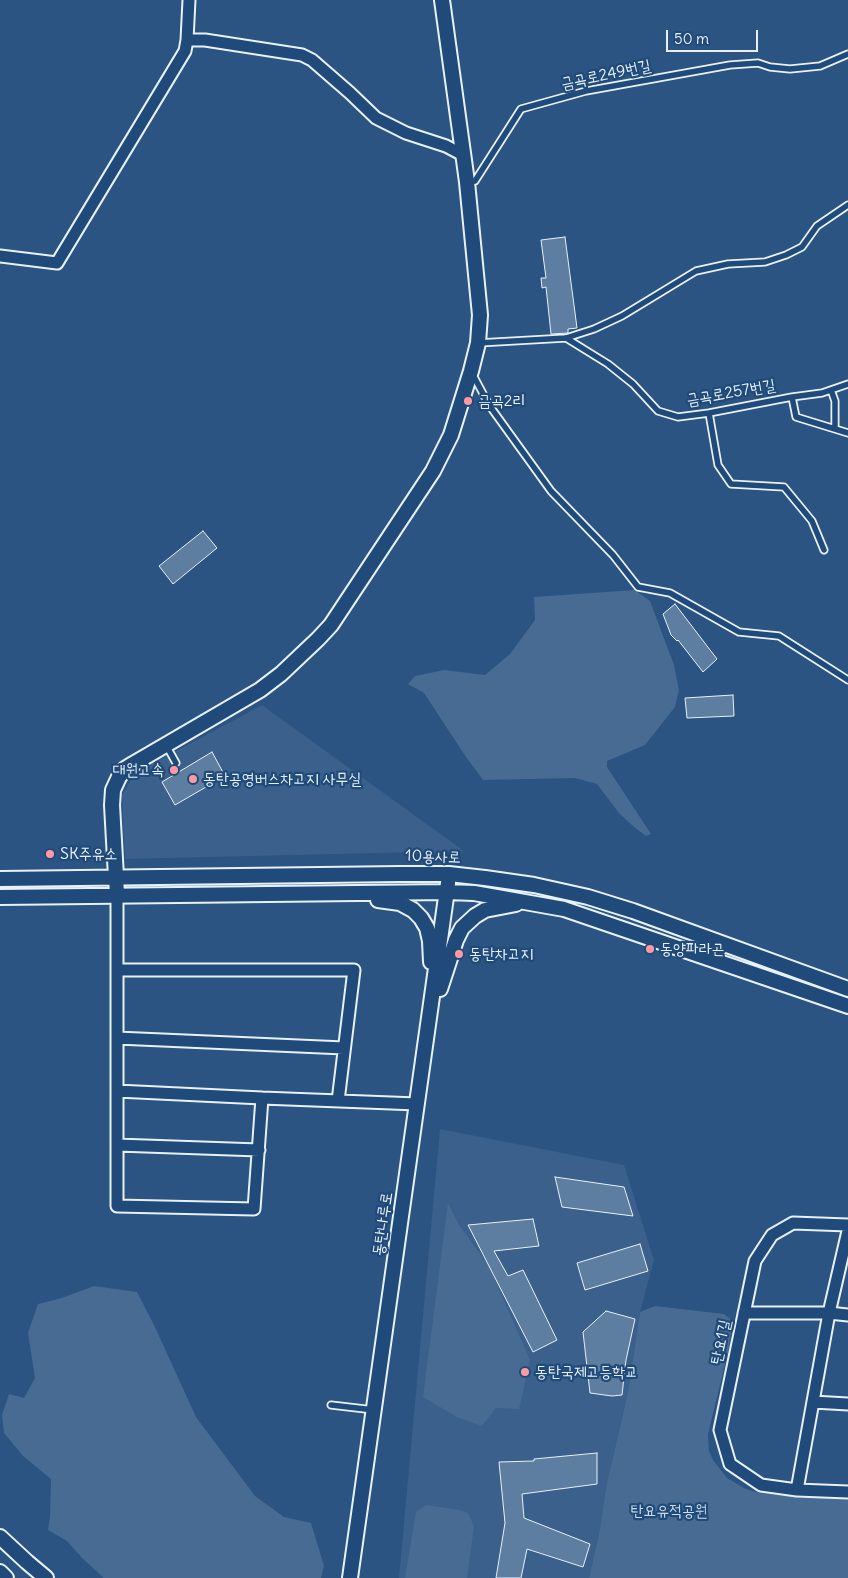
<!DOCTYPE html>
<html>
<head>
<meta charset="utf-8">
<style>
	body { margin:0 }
	#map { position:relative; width:848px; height:1578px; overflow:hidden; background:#2b5482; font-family:Delius,sans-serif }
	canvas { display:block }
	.scale { position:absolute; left:666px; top:30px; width:92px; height:22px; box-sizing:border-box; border:2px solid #e8f1f8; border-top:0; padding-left:6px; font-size:15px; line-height:18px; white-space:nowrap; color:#e8f1f8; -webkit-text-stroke:4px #1f4a7a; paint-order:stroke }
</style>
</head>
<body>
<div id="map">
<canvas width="848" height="1578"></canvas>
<div class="scale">50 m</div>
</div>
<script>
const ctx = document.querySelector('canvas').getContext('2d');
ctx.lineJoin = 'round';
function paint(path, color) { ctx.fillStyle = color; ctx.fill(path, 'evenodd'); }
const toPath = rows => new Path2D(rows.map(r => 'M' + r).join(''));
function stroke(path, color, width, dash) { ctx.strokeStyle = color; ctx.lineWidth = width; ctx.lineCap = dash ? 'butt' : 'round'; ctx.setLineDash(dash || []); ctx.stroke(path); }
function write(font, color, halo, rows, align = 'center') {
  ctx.font = font + ' Delius,"Poor Story",sans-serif'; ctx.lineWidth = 4.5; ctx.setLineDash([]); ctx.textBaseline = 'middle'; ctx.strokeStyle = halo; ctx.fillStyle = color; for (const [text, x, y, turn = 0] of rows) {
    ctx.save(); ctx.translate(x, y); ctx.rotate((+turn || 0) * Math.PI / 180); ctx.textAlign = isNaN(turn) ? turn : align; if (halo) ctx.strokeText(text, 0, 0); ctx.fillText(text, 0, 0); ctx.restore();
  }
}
paint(toPath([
	[262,705,464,851,125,859,122,795,135,773],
	[440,1129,624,1165,654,1260,640,1312,628,1392,606,1487,600,1529,589,1578,399,1578]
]), '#3a608b');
paint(toPath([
	[635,590,650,601,674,665,679,690,675,707,645,745,607,761,607,767,651,834,646,836,634,827,619,813,597,784,575,778,483,780,466,757,424,693,408,684,415,676,444,670,485,675,510,654,535,620,534,597],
	[448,1203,459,1225,489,1266,530,1360,519,1409,496,1408,482,1426,457,1417,423,1397],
	[94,1286,137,1292,154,1325,196,1417,255,1496,284,1517,311,1523,324,1566,321,1578,104,1578,82,1558,67,1541,48,1530,50,1516,51,1479,23,1456,4,1433,2,1415,9,1394,24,1398,35,1378,28,1333,38,1304,62,1298],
	[655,1306,724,1314,730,1319,732,1326,729,1348,708,1434,709,1451,713,1460,727,1478,746,1489,759,1493,779,1495,848,1499,848,1578,589,1578,600,1529,606,1487,628,1392,640,1312],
	[426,1505,460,1510,468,1513,474,1526,467,1578,405,1578,416,1512]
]), '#476b93');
const building = toPath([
	[565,237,577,328,568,329,568,333,551,334,546,287,542,288,541,278,546,278,541,240,565,237],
	[203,531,217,548,173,584,159,566,203,531],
	[675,604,717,659,703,672,678,640,677,641,671,635,663,614,675,604],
	[733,695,734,716,687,718,685,698,733,695],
	[212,752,225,776,175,805,162,782,212,752],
	[555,1177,624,1187,633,1216,562,1207,555,1177],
	[533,1219,539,1246,494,1251,508,1276,523,1270,557,1340,533,1352,468,1225,533,1219],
	[640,1244,648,1271,585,1290,577,1263,640,1244],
	[606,1311,635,1319,626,1360,622,1395,612,1396,590,1393,583,1332,606,1311],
	[597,1453,597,1484,522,1494,524,1518,590,1544,583,1567,527,1549,521,1578,496,1578,505,1523,499,1462,534,1461,534,1459,597,1453]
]);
paint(building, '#5d7da1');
stroke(building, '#e8f1f8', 1);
const service = toPath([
	[468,182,475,181,521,109,586,91,730,65,758,63,770,67,790,69,820,66,848,54],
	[566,338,608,364,633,384,658,411,678,417,709,413,792,397,796,417,848,433],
	[478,343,566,338,594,329,622,316,696,271,728,264,765,262,786,255,802,247,817,226,848,205],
	[472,373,489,405,551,491,613,555,638,587,670,593,739,632,779,636,848,680],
	[831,390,835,401,835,428],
	[792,397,822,393,848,384],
	[709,413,718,465,731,484,784,487,812,521,824,550],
	[166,745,176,763],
	[331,1405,374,1410]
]);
const minor = toPath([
	[187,40,205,40,302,55,312,60,350,93,376,118,406,133,446,146,463,155],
	[0,256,57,263,185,51,187,40,189,0],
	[117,895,117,1206,254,1209,262,1098,117,1091],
	[117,970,354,970,338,1101],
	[117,1038,344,1048],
	[262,1098,417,1104],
	[117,1145,259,1150],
	[848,1225,793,1223,772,1235,755,1261,720,1430,730,1464,761,1485,797,1490,848,1492],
	[744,1313,829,1313,848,1315],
	[813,1402,848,1404],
	[797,1490,829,1313,848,1231]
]);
const tertiary = toPath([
	[0,879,400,874,449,874,485,878,534,885,588,897,633,911,848,989],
	[117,895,112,805,113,790,119,777,125,769,133,764,260,690,281,674,318,639,331,625,433,471,451,435,471,371,478,343,480,315,467,182,442,0],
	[0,897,447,892,474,893,564,909,848,1006],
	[378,900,400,903,413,910,421,918,427,928,430,941,431,962],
	[440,989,456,940,462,928,475,916,485,910,516,904],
	[0,1537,27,1562,46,1578],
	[0,1572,6,1578],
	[350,1578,448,883]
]);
stroke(service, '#e8f1f8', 9);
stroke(minor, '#e8f1f8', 15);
stroke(tertiary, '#e8f1f8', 18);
stroke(service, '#1f4a7a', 5.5);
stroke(minor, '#1f4a7a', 11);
stroke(tertiary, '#1f4a7a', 14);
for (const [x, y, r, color] of [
	[468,401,5,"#ff9aa2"],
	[174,770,5,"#ff9aa2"],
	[193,779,5,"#ff9aa2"],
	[50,854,5,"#ff9aa2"],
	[650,949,5,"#ff9aa2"],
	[459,954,5,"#ff9aa2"],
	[525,1372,5,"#ff9aa2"]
]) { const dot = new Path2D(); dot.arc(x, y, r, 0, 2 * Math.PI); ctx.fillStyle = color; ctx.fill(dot); stroke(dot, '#1f4a7a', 2); }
write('16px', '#e8f1f8', '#1f4a7a', [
	["금곡로249번길",606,75,-12],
	["금곡로257번길",731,393,-10],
	["10용사로",433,857,2],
	["동탄나루로",383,1224,-82],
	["탄요1길",721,1342,-78]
]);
write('16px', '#e8f1f8', '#1f4a7a', [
	["금곡2리",478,401],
	["대원고속",164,770,"right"],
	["동탄공영버스차고지 사무실",203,779],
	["SK주유소",60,854],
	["동양파라곤",660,949],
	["동탄차고지",469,954],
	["동탄국제고등학교",535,1372]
], 'left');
write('16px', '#d0dde9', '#1f4a7a', [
	["탄요유적공원",669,1511]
]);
</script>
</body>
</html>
